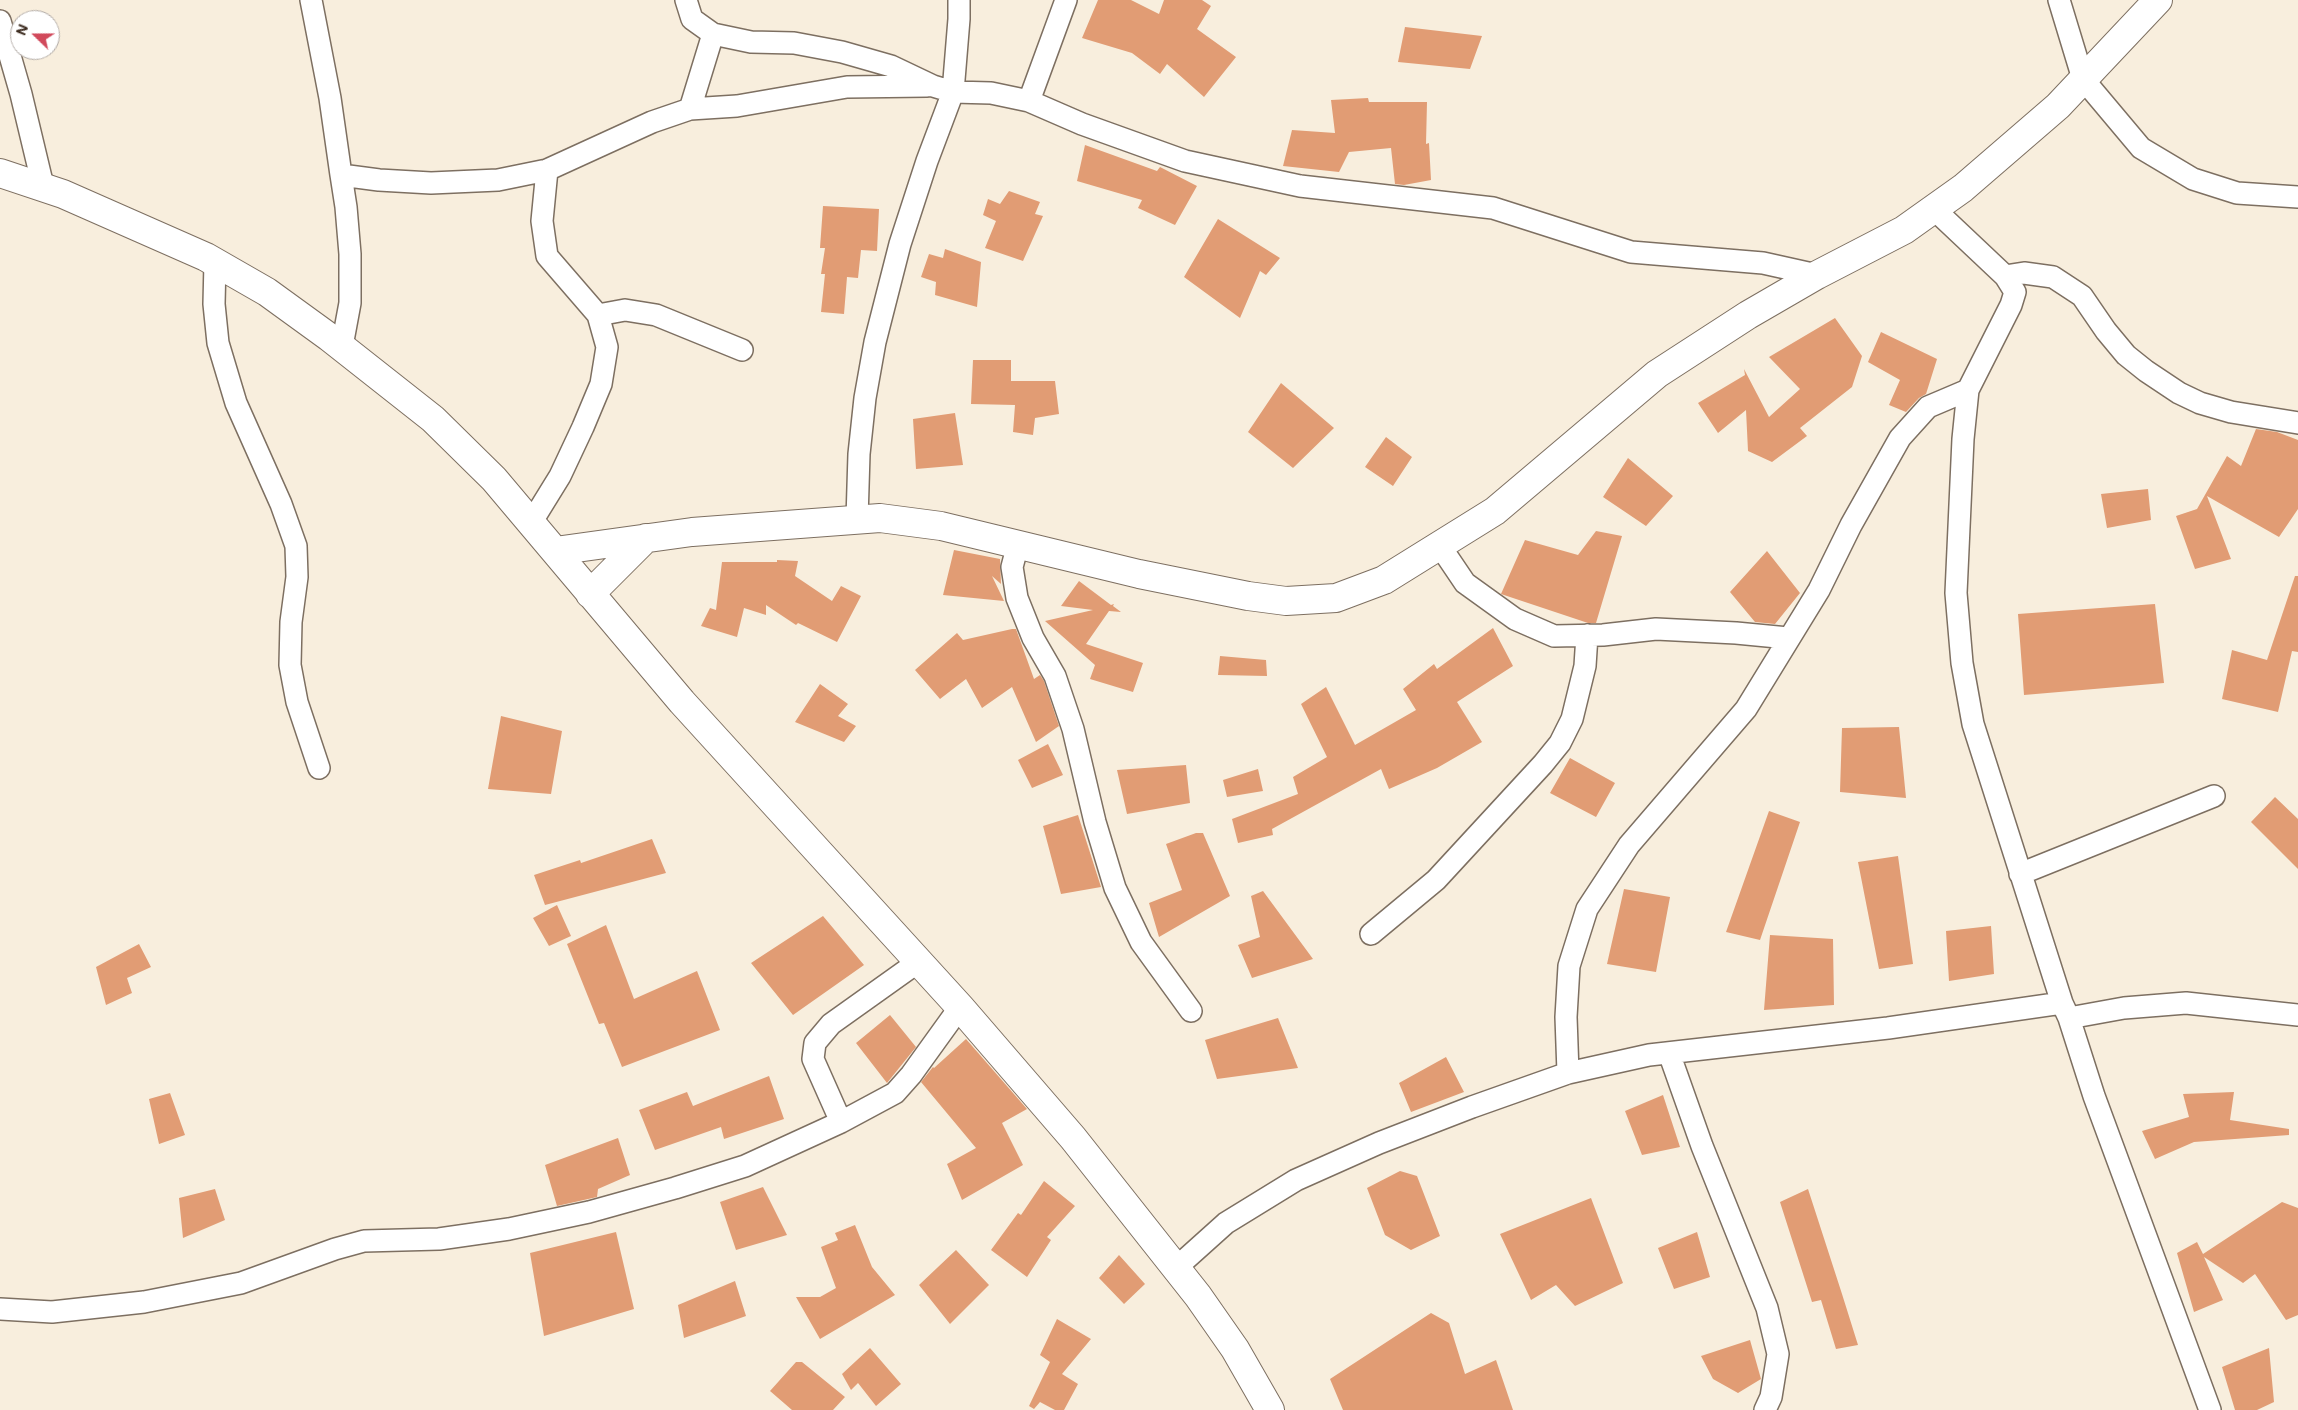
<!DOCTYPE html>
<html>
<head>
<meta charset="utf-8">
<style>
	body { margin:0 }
	#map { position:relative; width:2298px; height:1410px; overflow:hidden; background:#f8eedd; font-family:Mali,sans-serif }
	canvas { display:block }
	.north { position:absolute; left:10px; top:10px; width:50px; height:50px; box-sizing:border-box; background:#fff; border:1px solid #b1aaa5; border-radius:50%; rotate:292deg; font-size:14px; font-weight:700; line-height:20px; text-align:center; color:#3b2a1e }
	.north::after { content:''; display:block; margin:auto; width:18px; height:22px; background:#d1495b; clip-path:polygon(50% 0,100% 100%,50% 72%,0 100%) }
</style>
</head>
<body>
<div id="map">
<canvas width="2298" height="1410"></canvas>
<div class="north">N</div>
</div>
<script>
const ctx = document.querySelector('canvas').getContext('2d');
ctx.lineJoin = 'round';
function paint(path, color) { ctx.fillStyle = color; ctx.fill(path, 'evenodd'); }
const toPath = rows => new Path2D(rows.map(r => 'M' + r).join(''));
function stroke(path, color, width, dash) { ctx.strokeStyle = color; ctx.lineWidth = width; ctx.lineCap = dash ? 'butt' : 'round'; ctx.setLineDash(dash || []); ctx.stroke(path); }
paint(toPath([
	[1098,0,1131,0,1159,14,1164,0,1202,0,1211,6,1197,29,1236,57,1204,97,1167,64,1160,74,1132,53,1082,38],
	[1405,27,1482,36,1470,69,1398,62],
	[1368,98,1369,102,1427,102,1426,144,1429,143,1431,180,1404,185,1395,184,1391,148,1349,152,1339,172,1283,166,1292,130,1335,133,1331,100],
	[1085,145,1157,171,1160,167,1197,186,1175,225,1138,208,1142,200,1077,181],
	[1009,191,1040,202,1035,214,1043,216,1023,261,985,248,996,221,983,215,988,199,1000,204],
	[823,206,879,209,877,251,861,250,858,278,847,277,844,314,821,312,825,274,821,274,825,248,820,248],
	[1218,219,1280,258,1266,275,1260,271,1240,318,1184,277],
	[945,249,981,262,977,307,935,295,936,282,921,277,929,254,943,258],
	[1835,318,1862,356,1852,387,1800,428,1807,436,1772,462,1748,451,1746,410,1718,433,1698,403,1745,375,1744,369,1769,417,1800,389,1769,357],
	[1881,332,1937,359,1926,394,1919,398,1906,412,1889,405,1900,380,1868,362],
	[973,360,1011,360,1011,381,1055,381,1059,414,1035,418,1033,435,1013,432,1015,405,971,404],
	[1281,383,1334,428,1293,468,1248,432],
	[955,413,963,465,916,469,913,419],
	[2256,429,2277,432,2298,440,2298,509,2279,537,2207,496,2231,559,2195,569,2176,516,2197,509,2227,456,2241,466],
	[1386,437,1412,457,1393,486,1365,467],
	[1628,458,1673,496,1646,526,1603,497],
	[2148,489,2151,520,2107,528,2101,494],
	[1596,531,1622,536,1596,623,1588,623,1501,594,1525,540,1578,555],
	[954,550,1000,559,1001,584,992,576,1004,601,943,595],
	[1767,551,1800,593,1775,624,1755,622,1730,592],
	[777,560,798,561,795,576,832,601,841,586,861,596,837,642,798,623,796,625,766,605,766,615,744,608,737,637,701,626,710,608,716,610,722,562,777,562],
	[2295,576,2298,576,2298,652,2292,651,2278,712,2222,699,2232,650,2267,660],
	[1079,581,1111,605,1114,604,1113,606,1121,612,1109,611,1086,644,1143,663,1133,692,1090,679,1095,665,1045,621,1093,610,1061,606],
	[2155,604,2164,683,2024,695,2018,614],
	[1493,628,1513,666,1457,702,1482,742,1437,768,1389,789,1381,769,1272,829,1273,835,1238,843,1232,819,1298,794,1293,777,1327,757,1301,704,1326,687,1355,745,1416,710,1403,689,1434,664,1437,669],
	[1012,629,1016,629,1034,679,1040,675,1044,681,1059,726,1036,742,1012,687,982,708,966,679,940,699,915,670,957,633,963,640],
	[1220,656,1266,660,1267,676,1218,675],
	[820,684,848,704,838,716,856,726,844,742,795,722],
	[501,716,562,731,551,794,488,789],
	[1899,727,1906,798,1840,792,1842,728],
	[1048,744,1063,775,1032,788,1018,760],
	[1570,758,1615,783,1596,817,1550,793],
	[1186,765,1190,803,1127,814,1117,770],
	[1258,769,1263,791,1227,797,1223,780],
	[2275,797,2298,819,2298,869,2251,822],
	[1769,811,1800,822,1760,940,1726,932],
	[1078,815,1101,887,1061,894,1043,826],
	[1196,833,1203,833,1230,896,1159,937,1149,903,1182,890,1166,844],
	[652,839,666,873,545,905,534,875,580,860,581,863],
	[1898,856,1913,964,1879,969,1858,862],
	[1624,889,1670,897,1656,972,1607,964],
	[1263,891,1313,959,1252,978,1238,945,1260,937,1251,896],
	[557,905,571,936,549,946,533,918],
	[823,916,864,965,793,1015,751,963],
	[606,925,634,999,697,971,720,1030,622,1067,604,1023,599,1024,567,944],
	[1991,926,1994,974,1949,981,1946,931],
	[1770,935,1833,939,1834,1005,1764,1010],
	[139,944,151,967,127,978,132,993,106,1005,96,967],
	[890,1015,916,1047,887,1083,856,1043],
	[1278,1018,1298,1068,1217,1079,1205,1040],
	[966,1039,1027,1109,1002,1123,1023,1165,962,1200,947,1164,976,1148,921,1082,933,1067,934,1068],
	[1446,1057,1464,1092,1411,1112,1399,1083],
	[769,1076,784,1119,724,1139,721,1127,655,1150,639,1110,687,1092,693,1106],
	[2234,1092,2230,1120,2289,1129,2289,1135,2194,1142,2155,1159,2142,1131,2189,1117,2183,1094],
	[170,1093,185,1135,159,1144,149,1099],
	[1663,1095,1680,1147,1642,1155,1625,1111],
	[618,1138,630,1175,598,1189,597,1197,557,1206,545,1165],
	[1400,1171,1417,1176,1440,1236,1411,1250,1385,1235,1367,1188],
	[1044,1181,1075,1206,1047,1237,1051,1240,1027,1277,991,1250,1018,1213,1021,1215],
	[763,1187,787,1235,736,1250,720,1202],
	[215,1189,225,1220,183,1238,179,1198],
	[1808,1189,1842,1294,1858,1345,1836,1349,1821,1300,1812,1302,1780,1202],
	[1591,1198,1623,1283,1575,1306,1556,1285,1531,1300,1500,1234],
	[2282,1202,2298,1208,2298,1315,2286,1320,2255,1274,2243,1283,2204,1257,2223,1300,2194,1312,2177,1253,2197,1242,2203,1254],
	[855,1225,872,1267,895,1295,820,1339,796,1297,820,1297,836,1288,821,1247,838,1240,835,1233],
	[616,1232,634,1309,544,1336,530,1253],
	[1697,1232,1710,1277,1674,1289,1658,1248],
	[956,1250,989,1285,950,1324,919,1285],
	[1119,1255,1145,1284,1124,1304,1099,1278],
	[735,1281,746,1316,684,1338,678,1305],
	[1431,1313,1449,1323,1465,1374,1496,1360,1513,1410,1343,1410,1330,1379],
	[1057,1319,1091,1339,1062,1374,1078,1384,1064,1410,1055,1410,1040,1402,1034,1409,1029,1406,1050,1362,1040,1355],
	[1750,1340,1761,1379,1738,1393,1713,1379,1701,1356],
	[870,1348,901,1384,876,1406,858,1383,851,1390,842,1374],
	[2269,1348,2274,1402,2257,1410,2235,1410,2222,1367],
	[796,1362,802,1362,845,1397,833,1410,792,1410,770,1391]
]), '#e19c74');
const minor = toPath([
	[311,0,330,98,341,175],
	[686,0,692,19,713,34,751,42,794,43,842,52,891,66,933,86,953,92,991,93,1029,101,1082,124,1185,161,1300,186,1493,208,1631,252,1763,263,1817,275],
	[2059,0,2083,79,2141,148,2193,179,2237,193,2298,197],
	[0,21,21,94,43,186],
	[1029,101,1066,0],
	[690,109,713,34],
	[1934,209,2005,276,2015,292,2011,305,1968,390,1963,439,1956,593,1962,663,1973,724,2062,1003,2069,1018,2094,1096,2210,1410],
	[215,262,214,304,218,343,236,403,281,504,296,546,297,577,291,622,290,665,297,702,319,768],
	[2005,276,2024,273,2053,277,2082,296,2106,331,2126,355,2146,371,2179,393,2200,403,2231,412,2298,423],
	[598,315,625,310,656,315,742,350],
	[342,346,350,303,350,254,346,207,341,175,379,180,431,183,498,180,547,170,652,122,690,109,737,106,847,87,927,86],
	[857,519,859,454,865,398,875,342,900,244,927,161,953,92,959,19,959,0],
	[531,523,560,476,583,427,601,384,607,347,598,315,547,256,542,221,547,170],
	[1018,544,1012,567,1017,598,1033,638,1055,676,1073,729,1095,822,1115,888,1141,942,1191,1011],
	[1440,546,1465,583,1515,619,1554,636,1603,635,1656,629,1736,633,1788,638],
	[2020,874,2214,796],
	[1371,934,1436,880,1543,764,1560,743,1572,719,1585,666,1587,635],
	[2069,1018,2124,1008,2186,1003,2298,1015],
	[1669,1053,1702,1146,1767,1308,1778,1354,1771,1397,1765,1410],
	[1568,1073,1566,1017,1569,966,1587,909,1629,845,1746,709,1819,590,1851,525,1900,438,1928,407,1968,390],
	[841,1122,813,1059,815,1043,831,1024,918,962],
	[1177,1267,1226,1223,1296,1180,1379,1143,1472,1107,1568,1073,1649,1055,1888,1028,2062,1003],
	[0,1309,52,1312,144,1302,241,1283,335,1249,364,1241,439,1239,509,1229,589,1212,675,1188,745,1166,841,1122,895,1093,911,1075,960,1007]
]);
const major = toPath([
	[0,173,63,194,206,257,267,292,329,337,433,419,494,479,682,702,960,1007,1073,1138,1198,1296,1235,1349,1270,1410],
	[555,551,692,532,880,518,941,526,1139,574,1248,596,1286,601,1336,598,1384,580,1495,511,1657,374,1748,315,1817,275,1904,230,1963,188,2058,106,2158,0],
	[590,594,646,538]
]);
stroke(minor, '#7d6f61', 24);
stroke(major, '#7d6f61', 30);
stroke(minor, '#fff', 21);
stroke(major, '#fff', 28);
</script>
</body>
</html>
